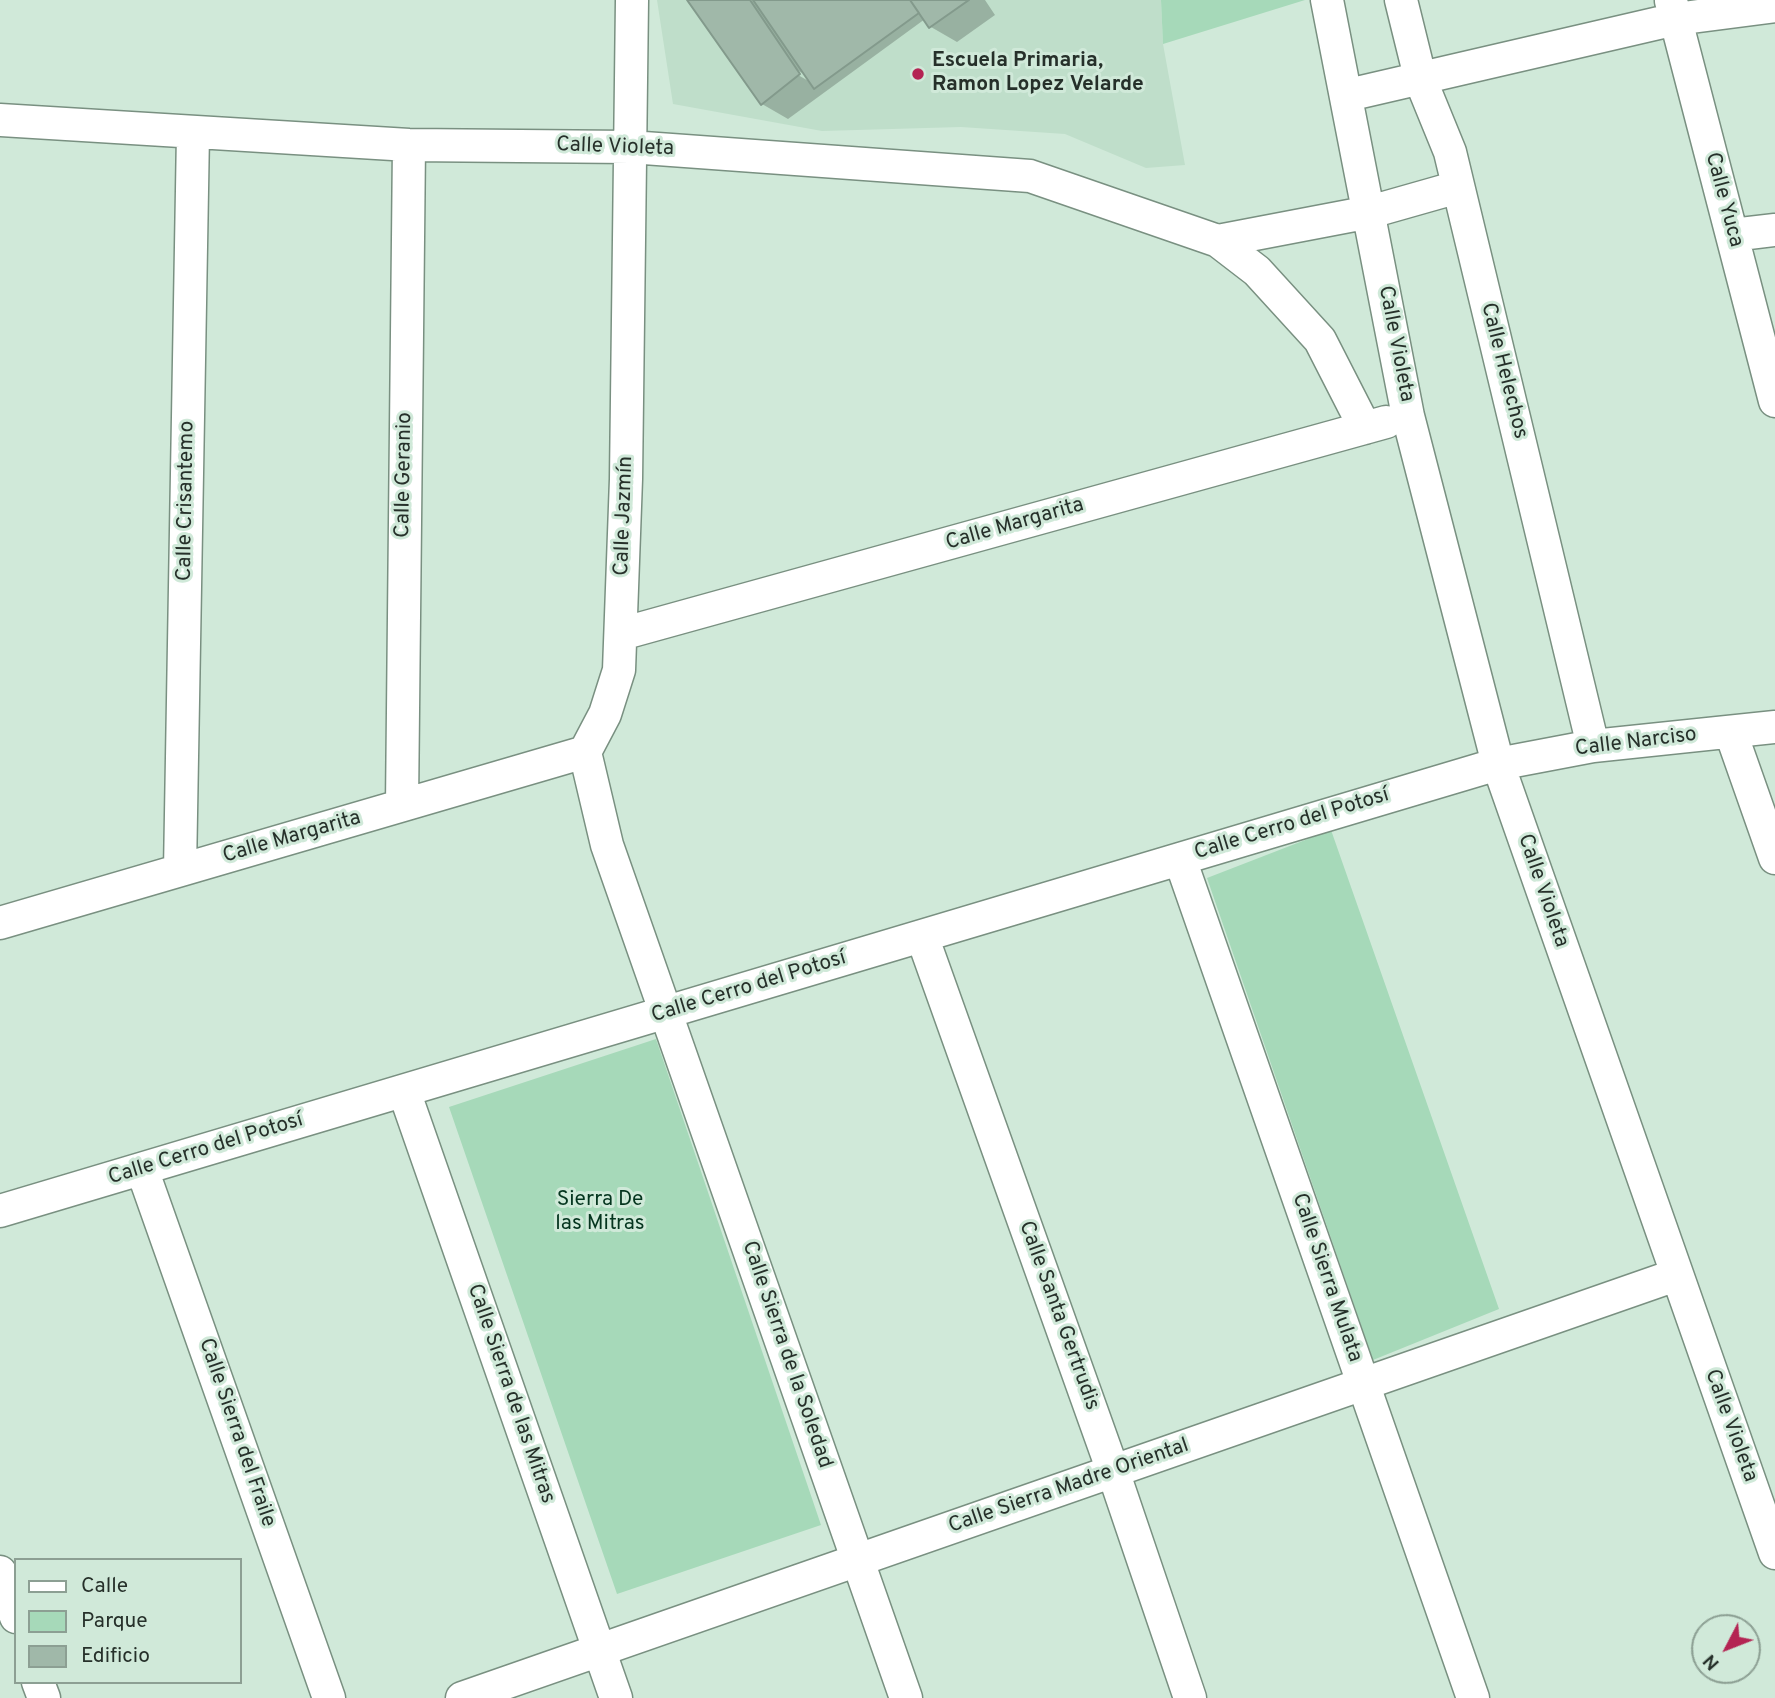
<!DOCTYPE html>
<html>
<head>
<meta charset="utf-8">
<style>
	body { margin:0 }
	#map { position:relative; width:1775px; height:1698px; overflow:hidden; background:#d0e9d9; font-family:Overpass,sans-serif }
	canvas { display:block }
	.legend { position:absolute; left:14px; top:1558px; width:228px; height:126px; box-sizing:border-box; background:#d0e9d9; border:2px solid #8c9f93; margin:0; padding:9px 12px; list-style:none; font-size:21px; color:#26302a }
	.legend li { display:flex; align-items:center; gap:14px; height:35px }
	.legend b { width:35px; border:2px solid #8c9f93 }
	.north { position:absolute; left:1691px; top:1614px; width:70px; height:70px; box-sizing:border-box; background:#d0e9d9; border:2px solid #8c9f93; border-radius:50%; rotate:228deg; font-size:19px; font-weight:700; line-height:28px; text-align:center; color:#26302a }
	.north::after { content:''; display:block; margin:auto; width:24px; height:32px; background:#b42453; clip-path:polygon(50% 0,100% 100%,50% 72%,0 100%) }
</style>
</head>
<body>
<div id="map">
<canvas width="1775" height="1698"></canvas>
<ul class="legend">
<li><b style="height:9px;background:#fff"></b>Calle</li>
<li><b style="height:19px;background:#a6d9b9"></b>Parque</li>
<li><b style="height:19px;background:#a0b8a9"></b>Edificio</li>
</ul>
<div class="north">N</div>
</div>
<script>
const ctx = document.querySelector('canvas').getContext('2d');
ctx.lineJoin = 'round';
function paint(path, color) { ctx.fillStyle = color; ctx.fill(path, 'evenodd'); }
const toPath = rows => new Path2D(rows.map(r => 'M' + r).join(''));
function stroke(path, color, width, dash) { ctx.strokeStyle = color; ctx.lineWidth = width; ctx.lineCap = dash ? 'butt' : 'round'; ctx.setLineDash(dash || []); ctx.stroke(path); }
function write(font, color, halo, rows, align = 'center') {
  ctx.font = font + ' Overpass,sans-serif'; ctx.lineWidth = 6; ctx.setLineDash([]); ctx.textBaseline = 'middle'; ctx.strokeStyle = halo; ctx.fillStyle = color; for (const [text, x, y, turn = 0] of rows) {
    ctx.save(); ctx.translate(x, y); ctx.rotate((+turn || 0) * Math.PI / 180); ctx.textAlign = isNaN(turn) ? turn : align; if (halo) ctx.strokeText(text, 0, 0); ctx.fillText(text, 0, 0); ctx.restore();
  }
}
paint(toPath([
	[657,0,1161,0,1163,44,1185,165,1146,168,1065,134,961,127,822,131,673,104]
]), '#bfdeca');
paint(toPath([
	[1161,0,1305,0,1163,44],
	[1331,830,1499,1309,1373,1360,1207,878],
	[656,1039,821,1525,617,1594,449,1107]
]), '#a6d9b9');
paint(toPath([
	[689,0,985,0,995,15,957,42,931,27,925,19,788,119,762,104],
	[793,68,806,75,812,83,791,71]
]), '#0003');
const building = toPath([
	[687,0,750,0,800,74,761,105,687,0],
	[753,0,910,0,919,13,814,89,753,0],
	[910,0,969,0,929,28,910,0]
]);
paint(building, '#a0b8a9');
stroke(building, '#839a8c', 2);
const street = toPath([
	[632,0,626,479,619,670,605,714,585,752,607,845,906,1698],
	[1327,0,1408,416,1498,764,1775,1553],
	[1401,0,1421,81,1450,152,1593,746],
	[1671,1,1775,401],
	[1348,95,1676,19,1775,6],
	[0,120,409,145,630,147,1030,176,1218,241,1257,271,1320,340,1365,428],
	[1732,235,1775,230],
	[1218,241,1370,212,1458,187],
	[621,634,1386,422],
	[1731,733,1775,858],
	[402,805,409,145],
	[1180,859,1473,1698],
	[180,870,193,133],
	[0,923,585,752],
	[922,936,1113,1471,1190,1698],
	[404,1091,616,1698],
	[142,1169,329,1698],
	[0,1211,1498,764,1593,746,1775,727],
	[0,1572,16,1617],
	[38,1682,44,1698],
	[462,1698,1676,1275]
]);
stroke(street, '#799081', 35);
stroke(street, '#fff', 32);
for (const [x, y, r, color] of [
	[918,74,7,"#b42453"]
]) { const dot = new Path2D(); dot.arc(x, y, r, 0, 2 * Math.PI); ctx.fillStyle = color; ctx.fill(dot); stroke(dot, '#d0e9d9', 2.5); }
write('bold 21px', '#26302a', '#d0e9d9', [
	["Escuela Primaria,",932,62],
	["Ramon Lopez Velarde",932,86]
], 'left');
write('21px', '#26302a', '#d0e9d9', [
	["Calle Violeta",615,148,2],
	["Calle Yuca",1723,200,75],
	["Calle Violeta",1395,344,79],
	["Calle Helechos",1503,371,76],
	["Calle Geranio",405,475,-89],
	["Calle Crisantemo",187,501,-89],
	["Calle Jazmín",625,516,-88],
	["Calle Margarita",1015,525,-16],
	["Calle Narciso",1636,743,-7],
	["Calle Cerro del Potosí",1292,825,-17],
	["Calle Margarita",292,838,-16],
	["Calle Violeta",1542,891,71],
	["Calle Cerro del Potosí",749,988,-17],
	["Calle Cerro del Potosí",206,1150,-17],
	["Calle Sierra Mulata",1326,1278,71],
	["Calle Santa Gertrudis",1058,1316,70],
	["Calle Sierra de la Soledad",786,1355,71],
	["Calle Sierra de las Mitras",510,1394,71],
	["Calle Violeta",1730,1426,70],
	["Calle Sierra del Fraile",236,1433,71],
	["Calle Sierra Madre Oriental",1069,1487,-19]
]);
write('21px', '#04351e', '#d0e9d9', [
	["Sierra De",600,1201],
	["las Mitras",600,1225]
]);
</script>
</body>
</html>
